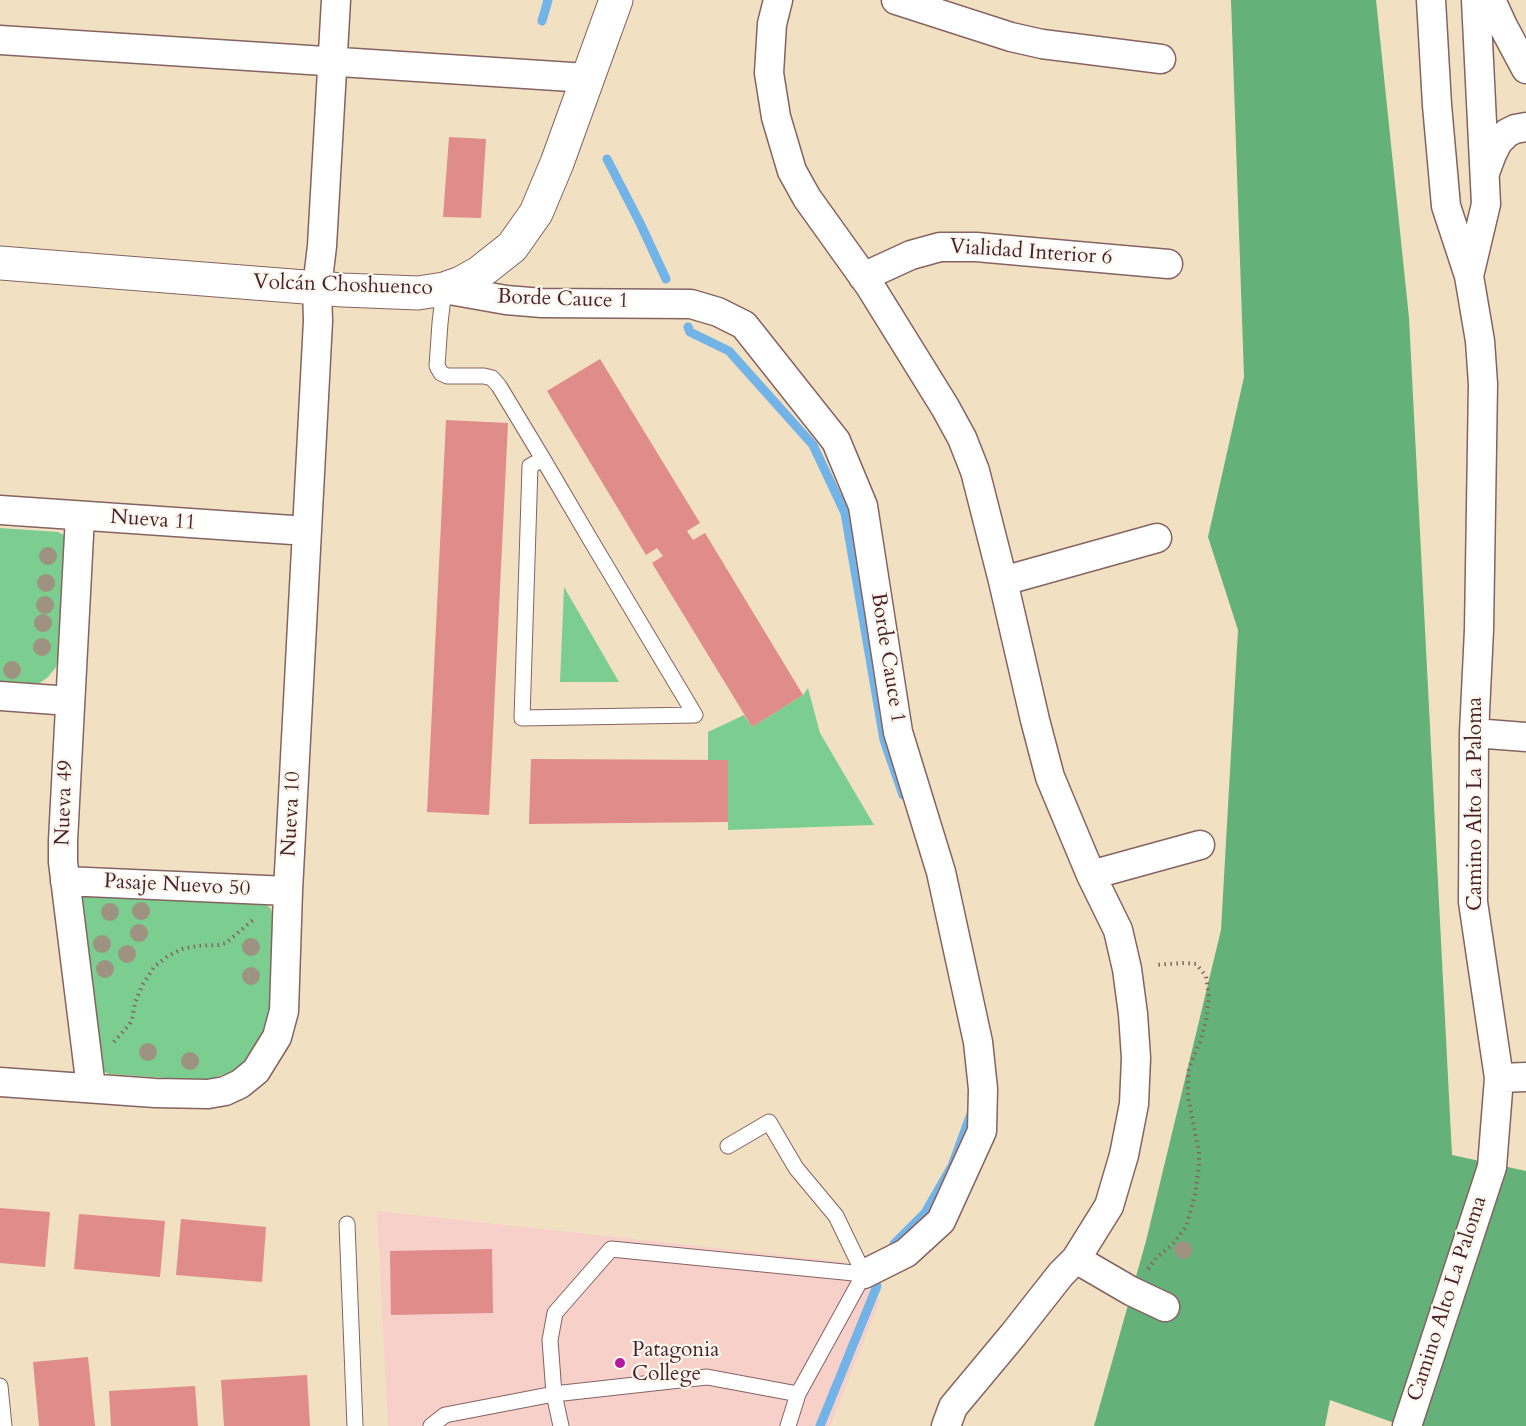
<!DOCTYPE html>
<html>
<head>
<meta charset="utf-8">
<style>
	body { margin:0 }
	canvas { display:block; background:#f2e0c3 }
</style>
</head>
<body>
<canvas width="1526" height="1426"></canvas>
<script>
const ctx = document.querySelector('canvas').getContext('2d');
ctx.lineJoin = 'round';
function paint(path, color) { ctx.fillStyle = color; ctx.fill(path, 'evenodd'); }
const toPath = rows => new Path2D(rows.map(r => 'M' + r).join(''));
function stroke(path, color, width, dash) { ctx.strokeStyle = color; ctx.lineWidth = width; ctx.lineCap = dash ? 'butt' : 'round'; ctx.setLineDash(dash || []); ctx.stroke(path); }
function write(font, color, halo, rows, align = 'center') {
  ctx.font = font + ' Cardo,serif'; ctx.lineWidth = 4.5; ctx.setLineDash([]); ctx.textBaseline = 'middle'; ctx.strokeStyle = halo; ctx.fillStyle = color; for (const [text, x, y, turn = 0] of rows) {
    ctx.save(); ctx.translate(x, y); ctx.rotate((+turn || 0) * Math.PI / 180); ctx.textAlign = isNaN(turn) ? turn : align; if (halo) ctx.strokeText(text, 0, 0); ctx.fillText(text, 0, 0); ctx.restore();
  }
}
paint(toPath([
	[377,1211,844,1262,880,1300,830,1426,388,1426]
]), '#f7d0ca');
paint(toPath([
	[0,528,58,532,64,535,66,542,60,652,56,667,48,677,37,685,0,683],
	[564,587,619,682,560,682],
	[808,688,820,733,874,825,728,830,728,760,708,760,708,732,744,715,752,727,803,695],
	[83,896,262,901,271,909,273,920,269,1013,265,1029,251,1054,239,1066,228,1073,210,1079,179,1079,109,1074,103,1071,79,902]
]), '#7bce90');
paint(toPath([
	[1231,0,1376,0,1409,318,1452,1155,1526,1171,1526,1426,1403,1426,1330,1400,1325,1426,1094,1426,1146,1241,1221,930,1238,630,1208,537,1244,377]
]), '#64b17a');
stroke(toPath([
	[542,21,548,0],
	[607,159,640,223,666,279],
	[688,327,690,332,729,351,813,445,845,513,884,740,903,795],
	[894,1244,925,1213,952,1166,972,1111],
	[820,1426,877,1286]
]), '#72b4e7', 9);
paint(toPath([
	[449,137,486,139,481,218,443,217],
	[600,359,700,523,687,531,693,540,705,533,803,695,752,727,652,563,663,556,657,548,646,555,547,391],
	[446,420,508,423,489,815,427,812],
	[531,759,728,760,728,822,529,824],
	[0,1208,50,1212,45,1267,0,1263],
	[79,1214,165,1221,160,1277,74,1269],
	[181,1219,266,1227,262,1282,176,1275],
	[492,1249,493,1313,391,1315,390,1251],
	[88,1357,95,1426,39,1426,33,1362],
	[307,1375,310,1426,224,1426,221,1380],
	[195,1386,198,1426,111,1426,109,1391]
]), '#df8c8a');
const service = toPath([
	[444,289,440,323,437,366,441,373,447,376,484,376,492,378,499,386,543,459,590,539,695,715,522,718,530,466,543,459],
	[728,1146,769,1122,796,1168,836,1216,864,1274],
	[347,1224,355,1426],
	[0,1386,4,1426],
	[431,1426,445,1415,554,1394,550,1340,555,1313,611,1249,864,1274],
	[561,1426,554,1394,707,1377,798,1394],
	[788,1426,798,1394,864,1274]
]);
const minor = toPath([
	[778,0,772,24,769,73,776,117,792,171,807,198,870,286,945,407,962,438,975,471,1003,581,1035,720,1050,777,1091,875,1118,930,1127,969,1133,1014,1136,1058,1134,1104,1124,1155,1109,1206,1076,1259,1061,1274,1013,1335,953,1407,946,1426],
	[896,0,1011,37,1042,44,1161,59],
	[1491,0,1503,26,1526,69],
	[0,40,587,78],
	[1486,170,1492,154,1498,142,1507,133,1515,129,1526,127],
	[1469,276,1486,204,1476,0],
	[863,277,911,255,940,247,976,247,1168,264],
	[444,289,506,300,542,303,691,304,718,312,744,325,836,441,863,506,898,732,941,872,978,1042,983,1089,982,1131,941,1221,906,1253,864,1274],
	[0,510,307,531],
	[80,516,63,841,63,862,91,1088],
	[1003,581,1157,538],
	[0,696,70,701],
	[1474,733,1526,737],
	[1091,875,1200,845],
	[65,881,288,891],
	[1499,1078,1526,1077],
	[0,1082,155,1093,208,1094,225,1091,240,1084,256,1071,277,1037,284,1011,288,891,318,321,317,288,322,246,336,0],
	[1076,1259,1131,1291,1165,1307],
	[1407,1426,1492,1167,1499,1078,1473,902,1474,733,1479,630,1483,384,1480,341,1469,276,1446,206,1437,105,1431,0]
]);
const tertiary = toPath([
	[0,263,343,290,418,293,444,289,461,283,479,273,512,247,536,213,557,163,616,0]
]);
stroke(service, '#856360', 17);
stroke(minor, '#856360', 31);
stroke(tertiary, '#856360', 35);
stroke(toPath([
	[114,1042,129,1025,132,1020,135,1002,143,984,154,967,168,956,182,949,197,946,219,945,226,943,254,919],
	[1148,1269,1156,1258,1172,1245,1186,1227,1195,1195,1199,1166,1199,1152,1188,1097,1188,1072,1192,1060,1200,1042,1206,1021,1209,997,1206,976,1196,964,1184,963,1155,965]
]), '#856360', 4, [1.5, 4.5]);
stroke(service, '#fff', 15);
stroke(minor, '#fff', 28);
stroke(tertiary, '#fff', 33);
ctx.fillStyle = '#9e9380';
for (const [x, y] of [
	[48,556],
	[46,583],
	[45,605],
	[43,623],
	[42,647],
	[12,670],
	[141,911],
	[110,912],
	[139,933],
	[102,944],
	[251,947],
	[127,954],
	[105,969],
	[251,976],
	[148,1052],
	[190,1061],
	[1183,1250]
]) { ctx.beginPath(); ctx.arc(x, y, 9, 0, 2 * Math.PI); ctx.fill(); }
for (const [x, y, r, color] of [
	[620,1363,6,"#b5179e"]
]) { const dot = new Path2D(); dot.arc(x, y, r, 0, 2 * Math.PI); ctx.fillStyle = color; ctx.fill(dot); stroke(dot, '#fbf7ec', 2); }
write('21px', '#4a1f2b', '#fbf7ec', [
	["Vialidad Interior 6",1031,253,4],
	["Volcán Choshuenco",343,286,2],
	["Borde Cauce 1",563,300,2],
	["Nueva 11",153,521,4],
	["Borde Cauce 1",887,658,81],
	["Nueva 49",65,803,-88],
	["Camino Alto La Paloma",1476,804,-90],
	["Nueva 10",292,814,-87],
	["Pasaje Nuevo 50",177,886,3],
	["Camino Alto La Paloma",1448,1299,-72]
]);
write('21px', '#4a1f2b', '#fbf7ec', [
	["Patagonia",632,1351],
	["College",632,1375]
], 'left');
</script>
</body>
</html>
